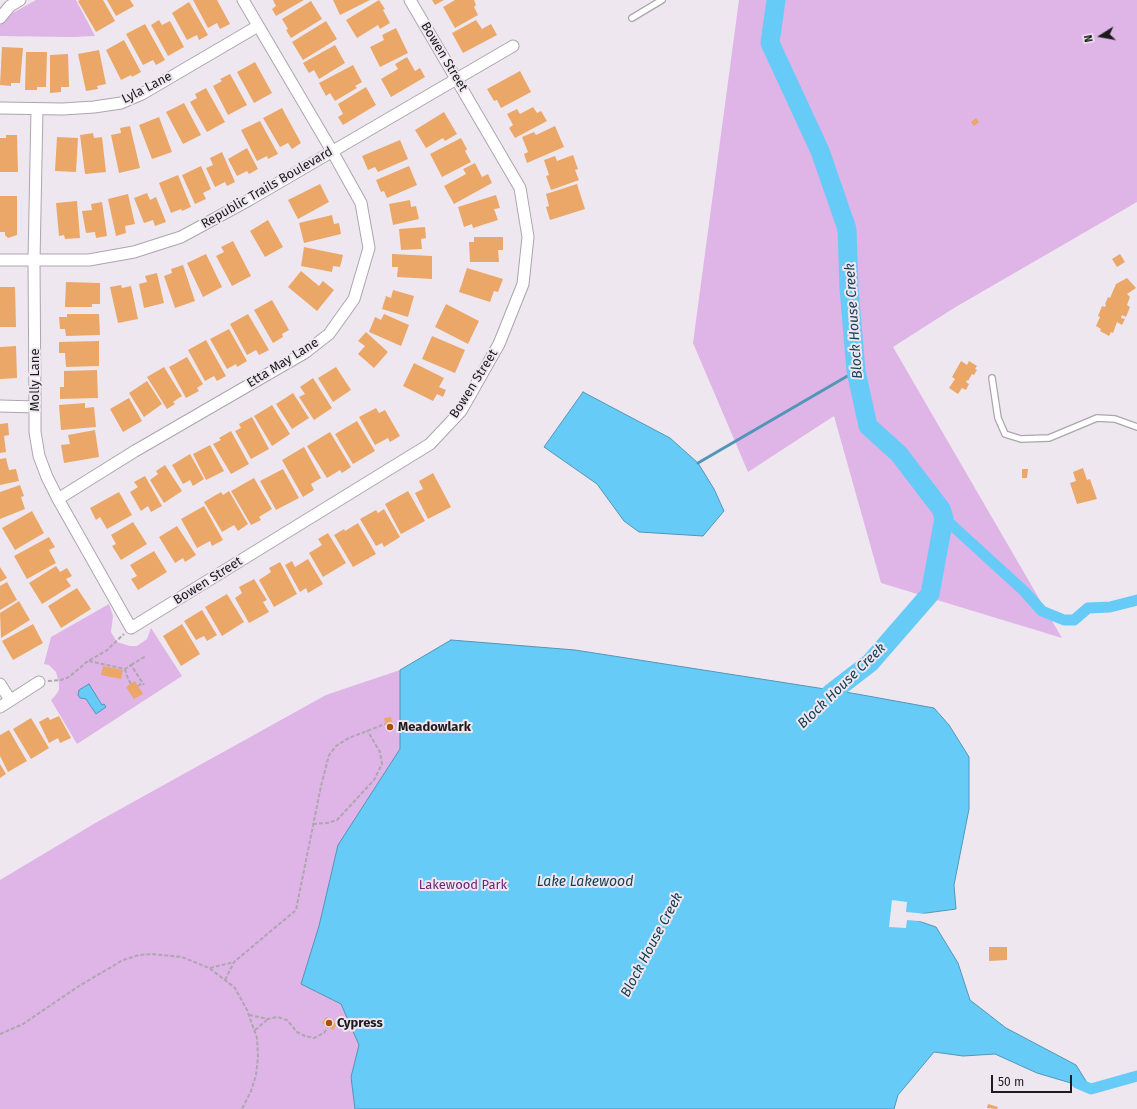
<!DOCTYPE html>
<html>
<head>
<meta charset="utf-8">
<style>
	body { margin:0 }
	#map { position:relative; width:1137px; height:1109px; overflow:hidden; background:#efe7f0; font-family:"Fira Sans",sans-serif }
	canvas { display:block }
	.north { position:absolute; left:1081px; top:16px; width:40px; height:40px; -webkit-text-stroke:3px #efe7f0; paint-order:stroke; rotate:259deg; font-size:11px; font-weight:700; line-height:16px; text-align:center; color:#1d1b1e }
	.north::after { content:''; display:block; margin:auto; width:14px; height:18px; background:#1d1b1e; clip-path:polygon(50% 0,100% 100%,50% 72%,0 100%) }
	.scale { position:absolute; left:991px; top:1075px; width:81px; height:18px; box-sizing:border-box; border:2px solid #1d1b1e; border-top:0; padding-left:5px; font-size:12px; line-height:14px; white-space:nowrap; color:#1d1b1e; -webkit-text-stroke:3px #efe7f0; paint-order:stroke }
</style>
</head>
<body>
<div id="map">
<canvas width="1137" height="1109"></canvas>
<div class="north">N</div>
<div class="scale">50 m</div>
</div>
<script>
const ctx = document.querySelector('canvas').getContext('2d');
ctx.lineJoin = 'round';
function paint(path, color) { ctx.fillStyle = color; ctx.fill(path, 'evenodd'); }
const toPath = rows => new Path2D(rows.map(r => 'M' + r).join(''));
function stroke(path, color, width, dash) { ctx.strokeStyle = color; ctx.lineWidth = width; ctx.lineCap = dash ? 'butt' : 'round'; ctx.setLineDash(dash || []); ctx.stroke(path); }
function write(font, color, halo, rows, align = 'center') {
  ctx.font = font + ' "Fira Sans",sans-serif'; ctx.lineWidth = 4; ctx.setLineDash([]); ctx.textBaseline = 'middle'; ctx.strokeStyle = halo; ctx.fillStyle = color; for (const [text, x, y, turn = 0] of rows) {
    ctx.save(); ctx.translate(x, y); ctx.rotate((+turn || 0) * Math.PI / 180); ctx.textAlign = isNaN(turn) ? turn : align; if (halo) ctx.strokeText(text, 0, 0); ctx.fillText(text, 0, 0); ctx.restore();
  }
}
paint(toPath([
	[36,0,76,0,95,36,72,37,0,36,0,25,11,14],
	[739,0,1137,0,1137,202,954,308,893,347,1062,638,881,583,834,416,748,472,693,343],
	[109,604,113,616,111,632,117,642,130,646,137,646,147,639,151,628,182,676,77,744,51,700,55,696,59,690,59,683,56,672,49,665,44,664,51,637],
	[451,640,575,650,648,1109,0,1109,0,880,97,822,326,695,400,670]
]), '#dfb4e7');
const water = toPath([
	[583,392,670,438,698,463,714,489,724,511,703,536,639,532,624,521,597,484,544,447,583,392],
	[451,640,575,650,857,694,934,708,949,725,969,757,969,809,954,885,956,909,904,916,936,927,958,963,970,1000,1006,1028,1076,1065,1091,1089,1037,1073,995,1054,963,1056,934,1052,898,1095,894,1109,355,1109,351,1077,359,1045,341,1004,301,984,319,926,338,845,400,749,400,670,451,640],
	[89,684,102,705,104,704,106,707,96,714,86,699,80,698,78,695,79,690,89,684]
]);
paint(water, '#67cbf8');
stroke(water, '#5196b7', 1);
paint(toPath([
	[892,900,907,902,906,912,928,914,911,916,929,922,907,920,906,928,889,927]
]), '#efe7f0');
stroke(toPath([
	[698,463,856,371]
]), '#5196b7', 3);
stroke(toPath([
	[944,518,1024,591,1042,611,1064,620,1074,620,1088,608,1110,607,1137,600],
	[1077,1083,1091,1089,1137,1076]
]), '#67cbf8', 11);
stroke(toPath([
	[776,0,770,43,820,151,847,229,849,288,856,371,868,426,899,454,941,509,944,518,930,594,870,663,831,693,816,709]
]), '#67cbf8', 19);
paint(toPath([
	[80,0,103,0,115,21,96,32,78,1],
	[107,0,130,0,134,6,116,16],
	[193,0,217,0,230,24,220,29,217,23,208,28],
	[273,0,304,0,276,16,272,9,276,6],
	[333,0,370,0,340,15],
	[379,0,385,9,383,10,390,23,380,29,378,25,357,38,346,20],
	[432,0,444,0,435,5],
	[455,0,474,0,476,5,474,7,478,15,455,28,443,7],
	[311,1,322,19,291,38,286,30,288,29,282,19],
	[189,2,208,35,199,40,197,35,187,40,172,13],
	[159,20,162,25,170,21,184,47,168,56,151,25],
	[476,20,482,29,491,24,497,35,463,53,452,33],
	[326,21,337,39,303,60,292,42],
	[145,24,165,60,156,65,153,60,143,65,126,34],
	[396,28,408,53,380,67,370,47,384,40,382,35],
	[124,40,141,72,132,77,131,75,121,80,106,50],
	[335,45,345,63,319,79,314,70,309,73,303,63],
	[2,47,23,48,20,83,11,83,11,86,0,85],
	[99,50,106,84,97,86,98,89,86,91,78,54],
	[26,52,47,52,46,87,37,87,37,90,25,90],
	[68,54,69,87,61,87,61,92,50,93,50,55],
	[407,57,415,71,420,68,425,77,391,97,381,79,398,69,395,64],
	[255,62,272,93,254,103,237,72],
	[353,65,362,82,355,86,357,88,335,101,330,93,326,96,319,83],
	[520,71,531,92,501,108,497,100,494,101,487,89],
	[230,74,247,105,228,115,213,86,222,81,220,79],
	[366,87,376,105,343,125,338,117,343,114,338,104],
	[206,88,225,122,207,132,190,102,197,98,195,94],
	[184,103,201,135,183,144,166,112],
	[533,107,537,113,541,111,547,121,515,138,509,128,513,125,507,114,517,109,520,114],
	[282,108,301,143,292,149,288,143,280,147,263,118],
	[444,112,457,134,445,141,443,138,426,148,415,130],
	[159,117,172,152,152,159,139,125],
	[976,118,979,122,974,126,971,122],
	[260,121,278,154,268,159,267,156,257,161,241,130],
	[130,126,140,168,119,173,111,135,121,133,120,128],
	[555,126,564,147,527,163,524,154,528,152,522,137,534,132,536,135],
	[93,133,94,138,102,137,106,172,85,174,80,135],
	[6,135,17,135,18,172,0,172,0,138,6,138],
	[57,137,78,138,76,172,55,171],
	[461,138,467,149,465,151,471,162,442,177,430,154],
	[400,140,408,159,378,172,375,167,368,170,362,156],
	[247,148,258,169,249,174,247,171,237,176,228,159],
	[222,152,235,182,227,186,225,182,215,187,206,168,213,165,210,158],
	[573,155,578,169,575,170,579,180,551,190,546,176,549,175,544,160,555,156,557,161],
	[475,163,482,177,488,174,492,183,454,204,444,186,466,174,463,169],
	[201,166,211,189,203,193,206,199,195,204,182,175],
	[409,166,417,185,387,198,384,191,381,192,376,180],
	[178,175,191,207,182,211,181,209,171,213,159,183],
	[320,184,329,202,298,219,288,200],
	[577,184,585,209,550,220,546,207,549,206,546,194],
	[147,193,150,200,156,197,166,222,155,226,153,220,144,223,134,198],
	[128,194,135,224,125,226,126,233,116,236,108,199],
	[496,195,500,208,494,209,498,220,473,228,472,224,464,227,458,207],
	[0,196,17,196,17,235,8,238,5,235,5,232,0,232],
	[410,200,411,207,416,206,419,219,393,225,389,204],
	[77,201,80,238,65,239,64,235,59,236,56,203],
	[102,202,107,236,96,238,95,232,86,233,82,211,92,210,91,204],
	[332,215,334,224,339,223,341,234,304,243,299,223],
	[268,220,283,247,265,257,250,231],
	[425,227,426,238,421,239,422,249,401,250,399,229],
	[474,237,503,237,503,250,498,250,499,262,470,262,469,242,474,242],
	[233,241,251,276,232,286,216,256,224,252,221,247],
	[304,247,343,255,340,267,333,266,332,272,301,266],
	[206,254,222,287,203,297,187,263],
	[392,254,432,256,432,279,397,277,398,267,392,267],
	[1120,254,1125,262,1117,267,1112,259],
	[183,265,195,301,175,308,164,276,172,273,171,269],
	[467,268,503,279,498,292,494,291,490,302,459,292],
	[301,271,319,286,323,281,334,290,317,311,288,287],
	[157,273,164,303,144,308,139,284,147,282,145,276],
	[1127,278,1136,288,1127,294,1130,297,1127,305,1130,307,1126,317,1122,315,1121,318,1125,319,1122,325,1117,322,1113,333,1111,332,1109,336,1100,331,1101,329,1096,326,1100,317,1098,316,1102,306,1105,307,1106,305,1105,304,1108,297,1110,298,1116,284],
	[66,282,100,283,100,304,92,304,92,307,65,307],
	[121,285,122,288,131,286,138,319,118,323,110,287],
	[0,287,15,287,16,327,0,327],
	[393,290,414,296,408,317,382,309,386,296,391,298],
	[272,300,289,330,282,334,283,337,273,343,254,310],
	[446,304,479,321,468,344,435,327],
	[67,314,99,314,100,335,66,336,65,329,60,329,59,317,67,317],
	[248,314,269,350,259,355,256,350,247,355,230,324],
	[384,314,409,325,401,346,369,332,375,317,381,320],
	[229,329,247,361,237,367,236,364,227,369,210,339],
	[366,332,388,352,374,368,358,354,365,346,358,341],
	[432,336,465,350,455,373,422,359],
	[206,340,226,376,217,381,214,376,205,381,188,350],
	[99,341,99,366,66,367,65,353,59,353,59,342],
	[16,346,17,378,0,379,0,347],
	[187,357,203,384,197,388,199,391,186,398,169,367],
	[961,361,967,365,969,361,977,366,975,369,977,370,974,375,972,374,968,381,967,380,966,382,969,384,966,390,962,388,958,394,949,388,955,379,952,377],
	[414,363,444,378,439,387,446,390,443,397,437,394,433,401,403,386],
	[164,367,182,396,173,402,175,404,167,409,147,377],
	[336,367,351,390,333,402,318,378],
	[97,370,98,398,60,399,60,387,64,387,64,371],
	[313,378,332,408,314,420,299,397,305,394,300,387],
	[147,381,162,404,144,417,129,393],
	[293,393,309,418,292,429,276,404],
	[129,398,142,421,123,432,110,409],
	[85,403,85,408,94,407,96,427,61,430,59,405],
	[272,405,290,434,272,446,254,416],
	[376,408,379,413,385,410,400,436,390,442,388,438,375,445,359,417],
	[252,417,269,449,251,459,235,431,241,428,239,424],
	[357,421,375,451,353,464,335,434],
	[8,423,9,435,4,436,6,452,0,453,0,424],
	[95,430,99,457,64,463,61,445,70,444,68,435],
	[231,431,249,464,231,474,213,444,221,440,219,438],
	[330,432,351,467,342,473,340,470,327,478,307,446],
	[210,445,224,471,206,480,193,454],
	[304,447,321,478,311,484,314,490,303,497,282,460],
	[190,454,204,479,193,486,190,480,183,484,172,465],
	[6,458,9,470,16,469,19,481,0,485,0,459],
	[165,465,182,491,164,503,150,480,158,474,156,471],
	[1083,468,1087,480,1090,479,1097,499,1077,504,1070,483,1076,481,1073,472],
	[283,469,299,498,276,510,260,481],
	[1022,469,1028,469,1027,478,1022,478],
	[433,473,451,507,428,519,415,493,423,489,419,481],
	[145,476,162,506,151,512,148,506,141,511,130,492,138,487,134,482],
	[254,478,272,509,259,517,261,520,251,525,231,491],
	[20,485,24,496,21,497,25,509,0,519,0,492],
	[229,491,248,524,238,531,234,525,222,532,204,502,221,492,223,495],
	[408,491,425,521,401,534,385,504],
	[119,492,132,515,107,529,100,517,96,520,90,508],
	[204,506,223,540,212,546,210,541,197,548,181,519],
	[384,509,400,537,384,547,382,543,376,546,360,519,376,510,378,513],
	[32,511,44,533,15,550,2,528],
	[133,522,147,544,121,560,112,546,116,544,111,535],
	[358,523,376,554,353,567,334,535,344,529,345,531],
	[177,526,196,555,185,562,183,558,175,563,159,537],
	[328,533,346,563,323,577,309,553,322,545,318,539],
	[49,537,55,547,49,550,56,563,27,579,14,556],
	[154,551,167,572,138,590,131,579,137,576,130,565],
	[308,559,323,584,308,593,306,588,300,592,285,565,292,561,295,567],
	[280,562,297,594,274,607,259,580,271,572,269,568],
	[56,566,60,572,67,568,72,576,66,579,71,586,42,604,29,583],
	[0,567,7,578,0,582],
	[254,579,267,600,263,602,269,612,249,623,235,598,242,593,239,587],
	[7,582,17,600,0,610,0,586],
	[77,588,91,609,61,628,48,606],
	[227,594,244,622,222,636,205,607],
	[19,601,30,620,1,638,0,613],
	[202,610,217,635,207,641,204,636,196,640,184,621],
	[33,624,43,643,13,660,2,641],
	[182,624,200,654,181,666,163,636],
	[103,666,123,670,121,679,101,675],
	[135,681,143,694,134,699,126,687],
	[59,716,71,738,60,743,58,738,49,743,39,722,48,717,50,720],
	[391,717,394,730,387,731,384,718],
	[31,718,49,748,31,759,13,729],
	[9,730,27,761,8,772,0,756,0,735],
	[0,764,6,774,0,778],
	[989,947,1007,947,1007,960,989,961],
	[326,1017,337,1024,333,1030,322,1023],
	[988,1104,998,1107,997,1109,987,1108]
]), '#eba767');
const lane = toPath([
	[632,18,662,0],
	[992,378,998,418,1005,434,1021,439,1049,438,1097,418,1115,419,1137,427]
]);
const street = toPath([
	[0,18,10,6,20,0],
	[0,108,63,109,94,107,121,103,142,94,258,26],
	[37,109,34,261,35,407,35,432,39,456,47,477,58,499,131,628,430,444,461,411,499,344,523,284,528,237,520,188,410,0],
	[0,260,89,260,134,252,181,237,249,200,513,46],
	[0,406,35,407],
	[58,499,135,451,306,352,329,334,354,299,369,248,361,203,332,151,243,0],
	[0,684,10,700],
	[0,707,39,682]
]);
stroke(lane, '#aca5ad', 8);
stroke(street, '#aca5ad', 13);
stroke(toPath([
	[89,661,125,669,131,665,144,685],
	[131,665,146,656],
	[125,669,128,679,131,684],
	[48,681,61,680,69,677,88,661,106,651,124,634],
	[138,686,142,683],
	[313,824,327,823,337,820,374,780,382,764,380,752,367,730],
	[210,968,234,962],
	[225,980,234,962,296,910,321,786,329,755,336,746,349,738,385,724],
	[249,1015,268,1019,278,1017,283,1019,287,1020,297,1032,305,1036,314,1038,324,1033,328,1027],
	[255,1030,268,1019],
	[0,1034,23,1024,79,986,123,960,139,955,152,954,182,957,209,968,225,980,235,988,247,1010,257,1038,258,1057,256,1075,251,1091,242,1109]
]), '#ada7ae', 2, [4, 2]);
stroke(lane, '#fff', 5.5);
stroke(street, '#fff', 11);
for (const [x, y, r, color] of [
	[390,727,4,"#ae4d07"],
	[329,1023,4,"#ae4d07"]
]) { const dot = new Path2D(); dot.arc(x, y, r, 0, 2 * Math.PI); ctx.fillStyle = color; ctx.fill(dot); stroke(dot, '#efe7f0', 1.5); }
write('13px', '#1d1b1e', '#efe7f0', [
	["Bowen Street",444,57,59],
	["Lyla Lane",147,88,-27],
	["Republic Trails Boulevard",267,188,-30],
	["Etta May Lane",283,363,-32],
	["Molly Lane",35,380,-90],
	["Bowen Street",474,384,-58],
	["Bowen Street",208,581,-32]
]);
write('bold 13px', '#1d1b1e', '#efe7f0', [
	["Meadowlark",398,727],
	["Cypress",337,1023]
], 'left');
write('13px', '#6b2777', '#efe7f0', [
	["Lakewood Park",463,885]
]);
write('italic 14px', '#164154', '#efe7f0', [
	["Block House Creek",854,321,-94],
	["Block House Creek",842,686,-44],
	["Lake Lakewood",585,882],
	["Block House Creek",652,945,-62]
]);
</script>
</body>
</html>
